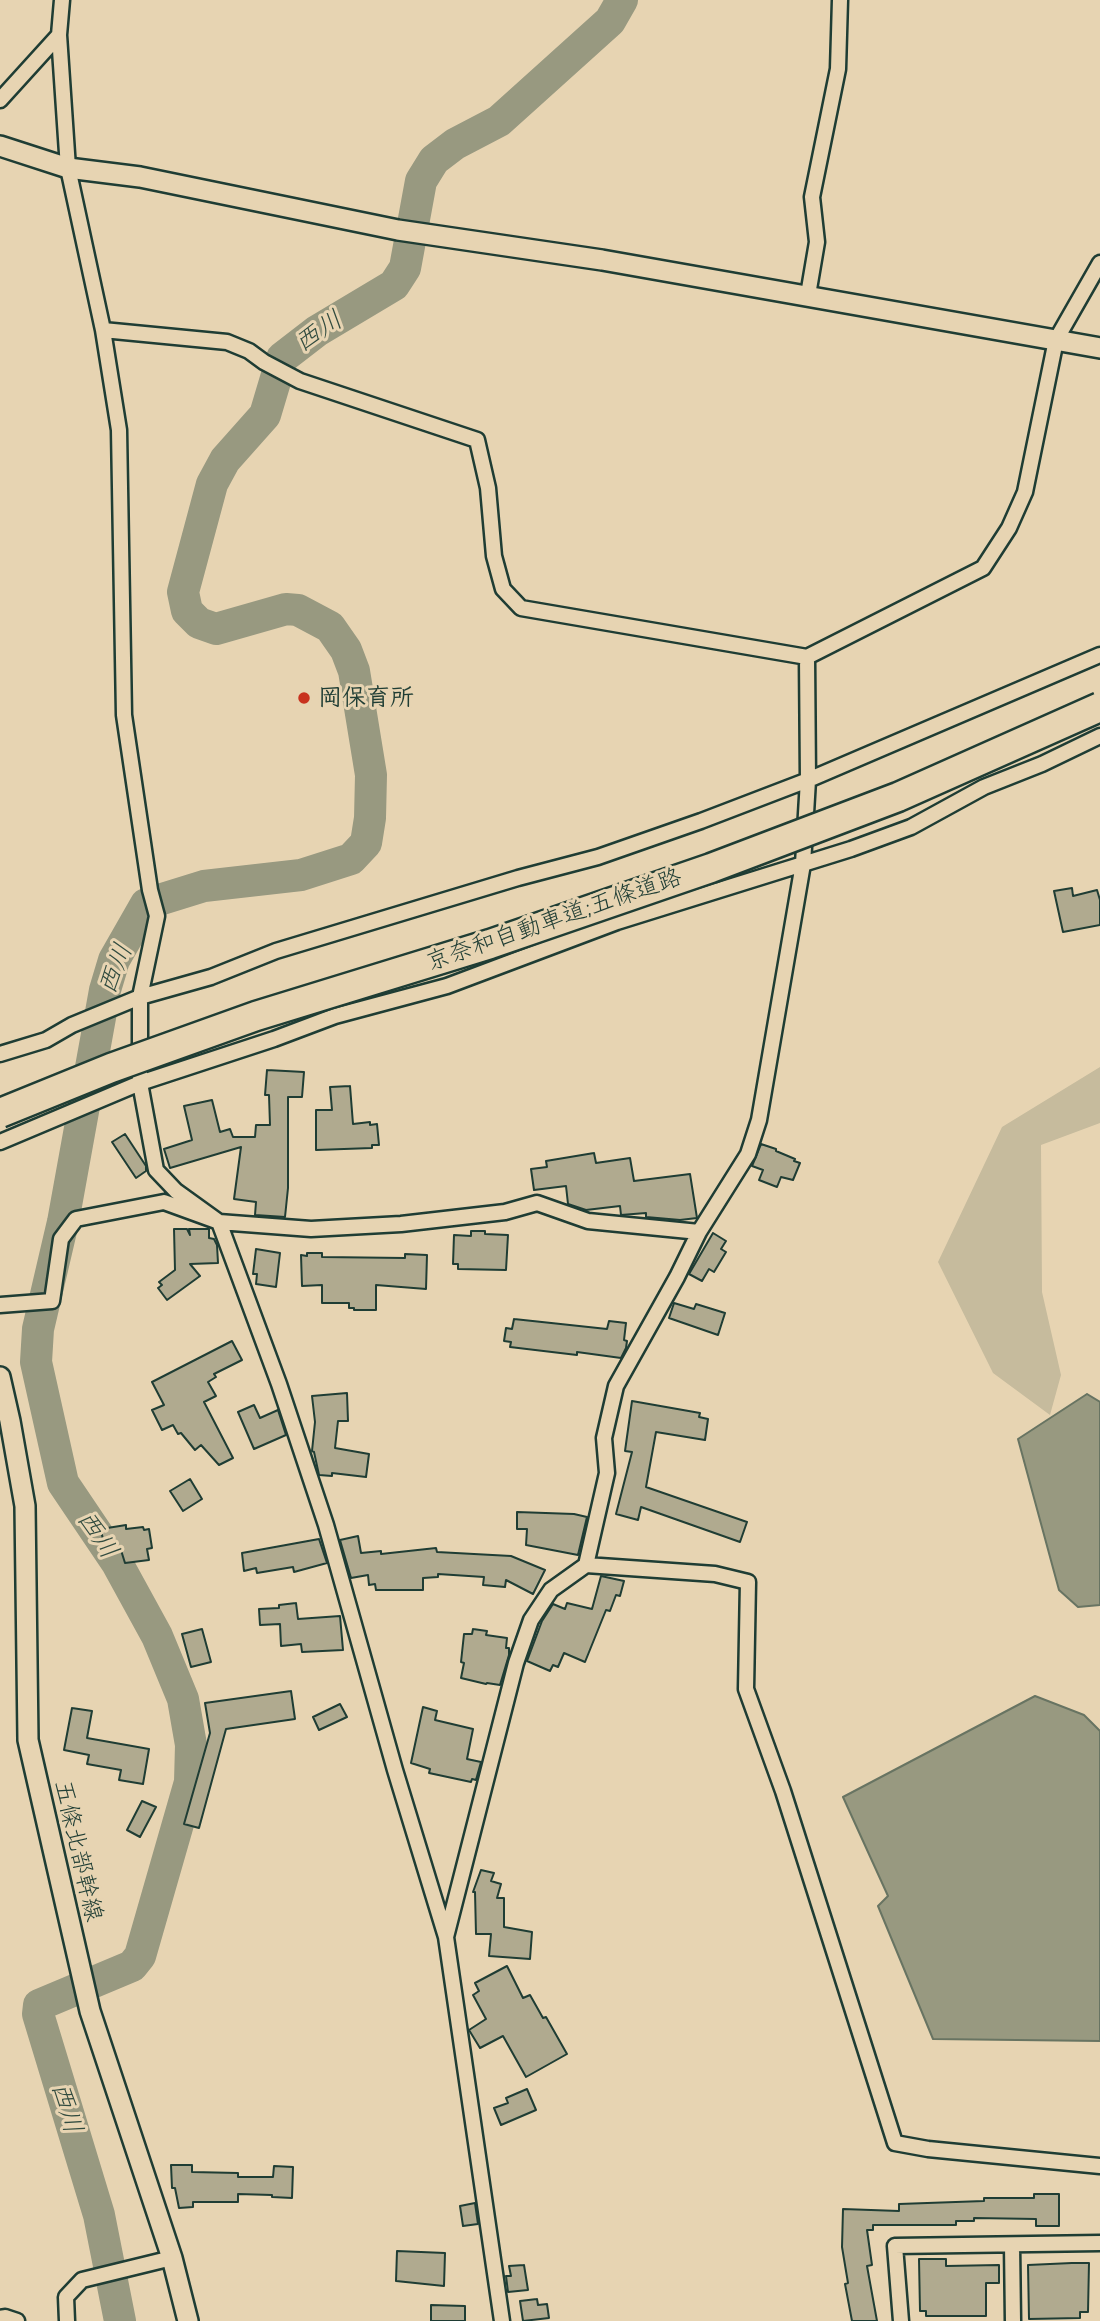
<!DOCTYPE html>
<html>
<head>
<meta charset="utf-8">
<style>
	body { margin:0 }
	canvas { display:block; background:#e7d4b2 }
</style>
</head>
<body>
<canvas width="1100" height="2321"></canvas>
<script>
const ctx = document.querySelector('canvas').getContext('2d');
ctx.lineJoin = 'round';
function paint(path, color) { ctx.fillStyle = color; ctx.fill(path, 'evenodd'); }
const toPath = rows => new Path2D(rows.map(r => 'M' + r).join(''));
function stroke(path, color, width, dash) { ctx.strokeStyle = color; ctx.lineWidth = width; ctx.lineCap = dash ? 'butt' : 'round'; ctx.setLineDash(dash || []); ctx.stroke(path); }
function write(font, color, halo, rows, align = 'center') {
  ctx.font = font + ' "Comic Neue","Klee One",sans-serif'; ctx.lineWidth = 6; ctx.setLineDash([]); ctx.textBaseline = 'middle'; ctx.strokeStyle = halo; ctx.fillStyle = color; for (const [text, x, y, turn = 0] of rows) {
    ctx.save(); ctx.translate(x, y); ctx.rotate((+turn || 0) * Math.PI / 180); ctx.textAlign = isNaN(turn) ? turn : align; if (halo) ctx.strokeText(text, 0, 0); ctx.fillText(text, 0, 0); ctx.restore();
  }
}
paint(toPath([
	[1100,1067,1100,1123,1041,1145,1042,1292,1061,1375,1050,1415,993,1373,938,1262,1002,1127]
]), '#c6bb9d');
const water = toPath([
	[1087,1394,1100,1402,1100,1605,1078,1607,1059,1590,1018,1439,1087,1394],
	[1035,1696,1084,1715,1100,1731,1100,2041,933,2039,878,1906,888,1896,843,1797,1035,1696]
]);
paint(water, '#989980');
stroke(water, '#687462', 2);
stroke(toPath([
	[120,2321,99,2215,38,2014,39,2005,132,1966,140,1956,190,1782,191,1745,183,1699,157,1636,117,1563,63,1483,36,1362,38,1329,63,1222,105,990,114,960,146,904,204,886,301,875,351,859,366,843,370,818,371,775,354,671,346,650,330,627,298,610,286,609,216,629,199,623,187,611,183,592,212,484,225,460,265,415,282,358,317,331,394,285,405,268,421,181,434,160,455,144,499,121,610,21,622,0]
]), '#989980', 32);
const building = toPath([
	[1072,888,1073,896,1097,890,1100,900,1100,925,1063,932,1054,891,1072,888],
	[267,1070,304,1072,302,1097,288,1097,288,1188,285,1217,255,1215,256,1202,234,1199,241,1147,170,1168,164,1149,192,1140,184,1106,212,1100,220,1132,230,1129,233,1137,255,1137,256,1125,270,1125,269,1095,265,1095,267,1070],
	[350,1086,353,1124,370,1122,370,1125,377,1124,379,1145,372,1145,372,1148,316,1150,316,1110,332,1110,330,1087,350,1086],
	[125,1134,146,1166,146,1171,136,1178,112,1142,125,1134],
	[761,1144,776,1149,776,1151,795,1159,794,1161,800,1163,793,1180,781,1177,777,1187,759,1180,763,1170,752,1166,761,1144],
	[594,1153,596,1163,630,1158,634,1181,690,1174,697,1218,680,1220,646,1217,646,1213,621,1215,620,1206,586,1210,568,1204,566,1186,534,1190,531,1169,547,1167,546,1161,594,1153],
	[174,1229,187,1229,190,1235,189,1229,209,1229,209,1238,214,1239,217,1245,218,1263,190,1264,200,1276,167,1300,158,1288,162,1285,159,1282,175,1270,174,1229],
	[471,1231,485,1231,485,1234,508,1235,506,1270,458,1269,458,1264,453,1264,454,1235,471,1236,471,1231],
	[713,1233,726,1241,721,1249,726,1252,714,1272,709,1269,702,1281,689,1274,713,1233],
	[256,1249,280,1253,276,1287,256,1284,257,1274,253,1274,256,1249],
	[307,1253,322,1253,322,1257,405,1258,405,1254,427,1255,426,1289,376,1285,376,1310,354,1310,354,1308,349,1308,349,1303,322,1303,322,1285,302,1286,301,1255,307,1256,307,1253],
	[674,1303,694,1309,696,1304,725,1313,718,1335,669,1318,674,1303],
	[514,1319,607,1329,609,1321,626,1323,624,1340,627,1341,626,1348,621,1358,577,1352,577,1355,510,1347,511,1342,504,1341,506,1328,512,1329,514,1319],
	[232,1341,242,1360,214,1374,216,1377,208,1382,216,1396,204,1402,233,1458,219,1465,201,1445,195,1450,181,1433,178,1434,173,1425,162,1430,152,1410,164,1405,152,1382,232,1341],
	[347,1393,348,1421,338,1421,335,1448,369,1454,366,1477,332,1473,332,1476,319,1475,314,1452,312,1451,315,1422,312,1396,347,1393],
	[632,1401,700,1413,699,1417,708,1419,705,1440,656,1432,646,1487,747,1522,740,1542,641,1507,638,1520,616,1514,632,1452,625,1451,632,1401],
	[254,1405,260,1418,278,1410,286,1435,254,1449,238,1412,254,1405],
	[190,1479,202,1499,183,1511,170,1491,190,1479],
	[517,1512,574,1514,587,1517,578,1555,526,1545,527,1529,517,1529,517,1512],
	[126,1525,126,1529,143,1527,144,1530,149,1529,152,1548,147,1549,149,1560,125,1563,120,1547,108,1549,107,1546,104,1546,101,1529,126,1525],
	[358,1536,361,1553,381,1551,381,1554,436,1548,437,1552,511,1556,545,1570,533,1594,506,1580,505,1587,483,1585,484,1577,438,1574,438,1577,423,1578,423,1590,376,1590,375,1584,369,1585,368,1575,351,1578,340,1540,358,1536],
	[319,1539,327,1563,294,1572,293,1567,257,1573,256,1568,244,1571,242,1553,319,1539],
	[601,1576,624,1581,620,1596,616,1595,610,1611,606,1610,585,1662,564,1653,558,1667,553,1665,550,1671,527,1661,542,1621,553,1604,565,1609,567,1603,592,1609,601,1576],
	[296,1603,298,1619,340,1616,343,1650,302,1652,301,1644,281,1646,280,1624,260,1625,259,1609,279,1608,279,1605,296,1603],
	[202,1629,211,1662,191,1667,182,1634,202,1629],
	[473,1629,487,1631,486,1635,507,1638,506,1648,509,1648,509,1655,500,1685,487,1683,486,1684,461,1678,464,1663,461,1662,464,1634,472,1634,473,1629],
	[291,1691,295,1719,226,1729,199,1828,184,1824,210,1733,205,1703,291,1691],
	[340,1704,347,1717,319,1730,313,1717,340,1704],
	[423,1707,437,1711,435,1720,473,1729,467,1759,481,1762,476,1780,472,1779,471,1782,429,1773,430,1769,411,1763,423,1707],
	[72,1708,92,1711,87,1738,149,1749,143,1784,119,1780,121,1770,87,1764,89,1755,64,1750,72,1708],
	[142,1801,156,1807,140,1837,127,1830,142,1801],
	[481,1870,494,1873,491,1881,501,1884,497,1898,504,1898,504,1927,532,1932,530,1959,489,1956,491,1934,476,1934,475,1892,473,1892,481,1870],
	[507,1966,523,1998,530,1995,543,2018,546,2017,567,2054,526,2077,503,2036,480,2048,469,2030,486,2019,473,1995,479,1991,475,1983,507,1966],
	[527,2089,536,2110,501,2125,494,2108,508,2103,506,2098,527,2089],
	[171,2165,192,2165,192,2172,238,2173,238,2177,273,2177,274,2166,293,2167,292,2198,272,2197,272,2195,238,2194,238,2202,193,2202,193,2207,179,2208,175,2188,172,2188,171,2165],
	[1034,2194,1059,2194,1059,2226,1036,2226,1036,2219,974,2218,974,2221,956,2221,956,2225,873,2225,873,2230,867,2230,872,2265,867,2266,877,2321,852,2321,845,2284,848,2283,842,2247,843,2209,899,2211,899,2204,984,2201,984,2198,1034,2198,1034,2194],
	[475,2203,478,2224,463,2226,460,2206,475,2203],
	[397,2251,445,2253,444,2286,396,2281,397,2251],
	[919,2259,946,2259,946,2266,999,2265,999,2283,986,2283,986,2316,926,2316,926,2311,920,2311,919,2259],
	[1072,2263,1089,2263,1088,2312,1080,2312,1080,2318,1029,2319,1028,2265,1072,2263],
	[524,2265,528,2290,508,2292,506,2276,511,2276,509,2266,524,2265],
	[537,2299,538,2305,547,2304,549,2318,523,2321,520,2301,537,2299],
	[431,2305,465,2306,465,2321,431,2321,431,2305]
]);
paint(building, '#b0aa8f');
stroke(building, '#1f3d34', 2);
const minor = toPath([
	[62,0,59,35,68,168,103,330,119,430,124,715,150,890,157,916,140,997,140,1083,156,1170,176,1191,219,1222,279,1384,326,1525,395,1770,446,1937,502,2321],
	[0,100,59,35],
	[808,295,817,242,812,197,838,69,840,0],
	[103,330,227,342,249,351,264,362,300,381,477,440,488,488,494,556,503,589,521,608,807,657],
	[0,1054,46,1040,72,1025,140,997,211,977,276,951,518,878,598,857,701,821,808,780,1100,655],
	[0,1142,140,1083,274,1039,335,1016,447,986,617,922,851,849,911,827,984,787,1042,764,1100,736],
	[0,1305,52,1301,61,1239,76,1219,164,1202,219,1222,311,1229,401,1224,505,1212,537,1203,588,1221,699,1232],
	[586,1565,607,1473,604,1438,616,1386,677,1277,699,1232,748,1154,759,1120,803,864,808,780,807,657,983,568,1009,528,1025,492,1056,340,1100,263],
	[446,1937,516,1663,531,1620,551,1590,586,1565,715,1574,748,1582,746,1689,783,1791,895,2143,928,2149,1100,2166],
	[1012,2245,1013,2321],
	[0,2318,5,2317,17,2321],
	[67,2321,66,2297,82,2280,172,2258],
	[901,2321,895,2246,1100,2243]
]);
const tertiary = toPath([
	[0,146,68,168,140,177,398,230,602,260,1100,348],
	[0,1377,10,1421,25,1506,28,1740,90,2011,172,2258,188,2321]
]);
stroke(minor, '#1f3d34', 19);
stroke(tertiary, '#1f3d34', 24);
stroke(minor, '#e7d4b2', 14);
stroke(tertiary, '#e7d4b2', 19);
const motorwayBridge = toPath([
	[0,1113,111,1068,256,1016,490,944,711,868,898,797,1100,707]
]);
stroke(motorwayBridge, '#1f3d34', 33, []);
stroke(motorwayBridge, '#e7d4b2', 28);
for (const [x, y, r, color] of [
	[304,698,7,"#c8321e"]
]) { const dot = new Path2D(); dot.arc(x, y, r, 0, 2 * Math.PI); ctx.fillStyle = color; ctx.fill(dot); stroke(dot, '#e7d4b2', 2.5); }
write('bold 24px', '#1f3d34', '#e7d4b2', [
	["岡保育所",318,698]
], 'left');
write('24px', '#1f3d34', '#e7d4b2', [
	["京奈和自動車道;五條道路",554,920,-19],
	["五條北部幹線",78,1851,77]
]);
write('italic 26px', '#314b3f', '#e7d4b2', [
	["西川",319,332,-34],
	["西川",116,969,-69],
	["西川",97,1535,56],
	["西川",66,2108,73]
]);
</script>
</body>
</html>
